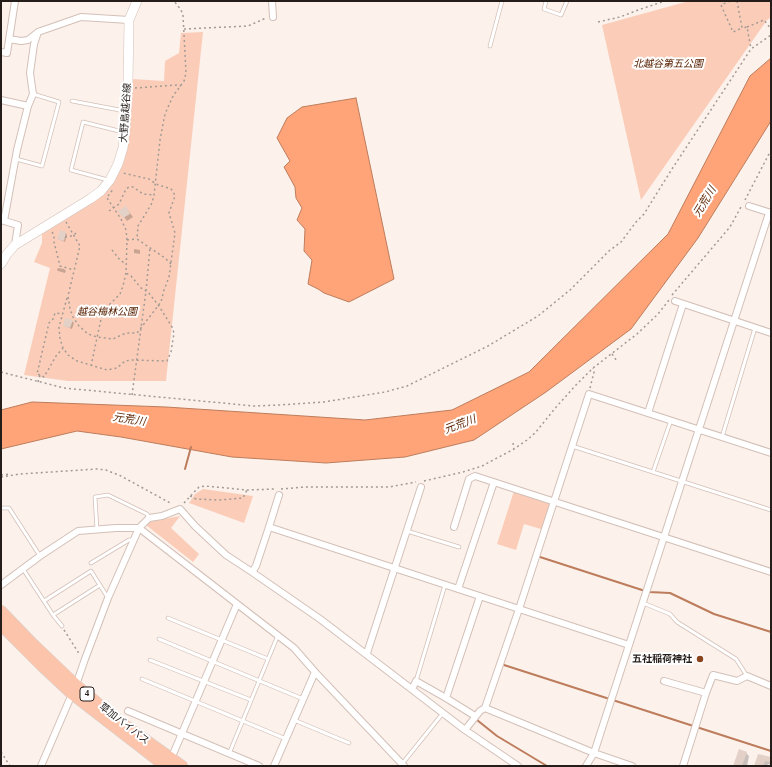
<!DOCTYPE html>
<html>
<head>
<meta charset="utf-8">
<style>
	body { margin:0 }
	#map { position:relative; width:772px; height:767px; overflow:hidden; background:#fcf1eb; font-family:"Times New Roman",serif }
	canvas { display:block }
	.frame { position:absolute; inset:0; border:2px solid #241d1a; pointer-events:none }
</style>
</head>
<body>
<div id="map">
<canvas width="772" height="767"></canvas>
<div class="frame"></div>
</div>
<script>
const ctx = document.querySelector('canvas').getContext('2d');
ctx.lineJoin = 'round';
function paint(path, color) { ctx.fillStyle = color; ctx.fill(path, 'evenodd'); }
const toPath = rows => new Path2D(rows.map(r => 'M' + r).join(''));
function stroke(path, color, width, dash) { ctx.strokeStyle = color; ctx.lineWidth = width; ctx.lineCap = dash ? 'butt' : 'round'; ctx.setLineDash(dash || []); ctx.stroke(path); }
function write(font, color, halo, rows, align = 'center') {
  ctx.font = font + ' "Times New Roman","Noto Sans JP",serif'; ctx.lineWidth = 4; ctx.setLineDash([]); ctx.textBaseline = 'middle'; ctx.strokeStyle = halo; ctx.fillStyle = color; for (const [text, x, y, turn = 0] of rows) {
    ctx.save(); ctx.translate(x, y); ctx.rotate((+turn || 0) * Math.PI / 180); ctx.textAlign = isNaN(turn) ? turn : align; if (halo) ctx.strokeText(text, 0, 0); ctx.fillText(text, 0, 0); ctx.restore();
  }
}
paint(toPath([
	[689,1,771,1,771,17,767,20,641,200,602,25],
	[203,32,166,381,68,381,24,375,50,268,34,262,42,243,42,234,102,195,113,183,125,159,131,115,132,79,164,81,165,61,179,53,181,33],
	[203,489,253,496,244,523,189,503,195,494],
	[514,491,552,503,544,530,524,524,516,550,497,544],
	[180,516,171,528,199,554,193,562,146,525,149,522]
]), '#fbcdb8');
const water = toPath([
	[771,58,771,121,698,238,631,329,546,392,474,440,405,457,326,463,232,457,121,437,77,431,1,449,1,410,32,402,166,407,365,420,452,410,529,372,668,234,750,76,771,58],
	[356,98,394,279,349,302,324,293,318,289,308,284,312,260,304,251,305,229,297,220,302,208,296,198,295,187,284,167,290,161,277,138,287,118,302,107,356,98]
]);
paint(water, '#fea478');
stroke(water, '#bd7c5c', 1);
paint(toPath([
	[126,208,133,217,127,221,120,211],
	[66,233,67,235,65,242,58,239],
	[134,249,140,250,140,254,134,253],
	[58,268,64,269,66,271,65,273,58,271,57,270],
	[72,321,74,323,72,329,64,326],
	[746,753,749,756,747,766,734,766],
	[770,758,771,765,768,764,767,766,755,766]
]), '#0003');
stroke(toPath([
	[185,469,191,447],
	[540,557,642,590,649,592,670,593,714,614,771,632],
	[504,665,771,751],
	[477,720,497,736,547,766]
]), '#bd7c5c', 2);
paint(toPath([
	[126,206,130,214,123,218,118,211],
	[60,230,66,232,64,241,57,239],
	[65,318,73,320,70,328,63,326],
	[739,749,747,752,742,766,733,766],
	[758,754,771,757,770,762,765,761,763,766,754,766]
]), '#e3d0c7');
const service = toPath([
	[546,1,544,9,561,15,567,1],
	[490,46,502,1],
	[72,101,125,111],
	[16,159,42,166,59,102,33,94],
	[108,180,71,170,83,122,123,132],
	[722,437,755,328],
	[572,446,771,510],
	[653,472,671,420],
	[1,508,9,508,40,556],
	[97,530,95,497,108,495,147,514,149,518],
	[407,531,459,547],
	[91,563,129,540,133,540],
	[23,569,53,615,62,626],
	[44,601,91,571,108,598],
	[643,603,670,614,677,622,736,659,747,676],
	[53,615,100,585],
	[168,618,268,659],
	[159,639,303,699],
	[150,660,251,700],
	[142,679,286,739],
	[416,681,445,585],
	[294,720,349,743],
	[229,754,278,635],
	[402,764,443,713]
]);
const minor = toPath([
	[272,1,273,17],
	[9,39,21,41,28,40,38,32],
	[1,52,7,53,15,1],
	[1,100,28,106],
	[749,206,771,213],
	[1,220,18,225,15,245],
	[4,221,17,150,28,106,33,94,30,73,34,44,38,32,81,17,129,20],
	[675,301,771,333],
	[648,413,683,304],
	[269,527,279,495],
	[454,527,469,479,475,476,771,572],
	[252,572,256,566,269,527,629,645],
	[1,585,40,556,78,531,116,528,139,528,294,648,315,672,404,766],
	[458,589,494,482],
	[367,653,421,487],
	[664,681,706,693],
	[76,685,85,659,108,598,139,528,149,518,162,516,180,509,195,526,226,555,252,572,320,619,465,730,518,766],
	[412,689,416,681,446,698,480,596],
	[446,698,475,716],
	[485,708,519,609,589,394,771,453],
	[128,711,259,766],
	[465,730,480,711,485,708,594,753,632,766],
	[171,759,237,604],
	[41,766,72,694],
	[274,766,315,672],
	[586,766,594,753,769,213],
	[683,766,706,693,713,675,737,681,747,676,771,686]
]);
const secondary = toPath([
	[1,264,7,254,15,245,90,199,101,191,110,180,118,164,123,148,125,132,128,82,129,20,137,1]
]);
const trunk = toPath([
	[1,611,32,643,76,685,119,721,182,766],
	[1,625,42,666,72,694,165,766]
]);
stroke(service, '#d3c0b8', 4.5);
stroke(minor, '#d3c0b8', 8);
stroke(secondary, '#d3c0b8', 10);
stroke(trunk, '#d3d2d1', 12);
stroke(toPath([
	[730,1,721,5,733,32,742,28],
	[737,1,742,28,747,27,751,49],
	[598,22,620,17,638,10,665,1],
	[747,27,764,20,771,29],
	[184,29,248,26,266,18],
	[135,88,177,85,181,86],
	[108,196,114,188],
	[745,200,771,150],
	[109,211,119,204,126,189,129,187,133,187,143,194,154,195],
	[66,222,80,246,68,296,70,309,73,317,79,326,88,334,97,337,113,339,126,333,137,333,161,302,164,290,169,277,175,233,169,213,175,196,173,191,171,189,156,184,149,179,123,173],
	[52,232,54,235,54,242,60,266,74,270],
	[65,237,71,236,78,232],
	[127,240,137,239],
	[112,250,120,260,126,264],
	[171,264,165,258,137,239,138,226,152,203,154,195,160,140,165,114,173,96,184,81,186,73,183,15,181,10,174,1],
	[672,295,730,227,742,205],
	[67,298,59,327,60,339,63,348,68,355,77,361,107,370,117,368,125,361,131,360,167,361,171,352,174,333,172,327,159,306,148,292,141,288,131,276,126,273],
	[612,354,617,361],
	[91,366,101,319,105,309,120,294,123,286,126,273,127,240,126,230,121,219,107,198],
	[1,372,64,388,254,406,279,405,324,402,385,392,407,386,488,346,538,316,570,290,609,251,621,242,636,222,644,214,672,169,751,49,771,35],
	[40,375,37,374,49,323,53,319,55,313,63,314],
	[38,382,40,375,44,377,56,356,63,348],
	[590,388,594,372,593,368],
	[132,395,146,291,150,248],
	[513,443,514,449],
	[1,475,11,474],
	[1,477,20,474,97,469,106,470,121,476,172,504],
	[424,481,463,472,482,466,514,449,527,440,535,433,557,406,576,385,593,368,637,334,658,314,669,300],
	[281,489,305,487,389,487,416,482],
	[190,496,196,499,219,500,243,498,247,490],
	[184,503,199,487,205,486,247,490,275,489],
	[64,630,80,655],
	[1,752,10,766]
]), '#a39a95', 1.5, [2, 3]);
stroke(service, '#fff', 3);
stroke(minor, '#fff', 6);
stroke(secondary, '#fff', 9);
stroke(trunk, '#fcc4aa', 11);
for (const [x, y, r, color] of [
	[700,659,4,"#89431d"]
]) { const dot = new Path2D(); dot.arc(x, y, r, 0, 2 * Math.PI); ctx.fillStyle = color; ctx.fill(dot); stroke(dot, '#fff', 1.5); }
for (const [x, y, w] of [
	[87,694,14]
]) { const box = new Path2D(); box.roundRect(x - w / 2, y - 7, w, 14, 3); ctx.fillStyle = '#fff'; ctx.fill(box); stroke(box, '#241d1a', 1); }
write('bold 9px', '#241d1a', null, [
	["4",87,694]
]);
write('italic 10px', '#582100', '#fff', [
	["北越谷第五公園",668,64],
	["越谷梅林公園",107,312]
]);
write('10px', '#241d1a', '#fff', [
	["大野島越谷線",126,113,-86],
	["草加バイパス",124,724,38]
]);
write('bold 10px', '#241d1a', '#fff', [
	["五社稲荷神社",692,659]
], 'right');
write('italic 11px', '#622a09', '#fff', [
	["元荒川",705,202,-58],
	["元荒川",129,420,9],
	["元荒川",460,425,-21]
]);
</script>
</body>
</html>
